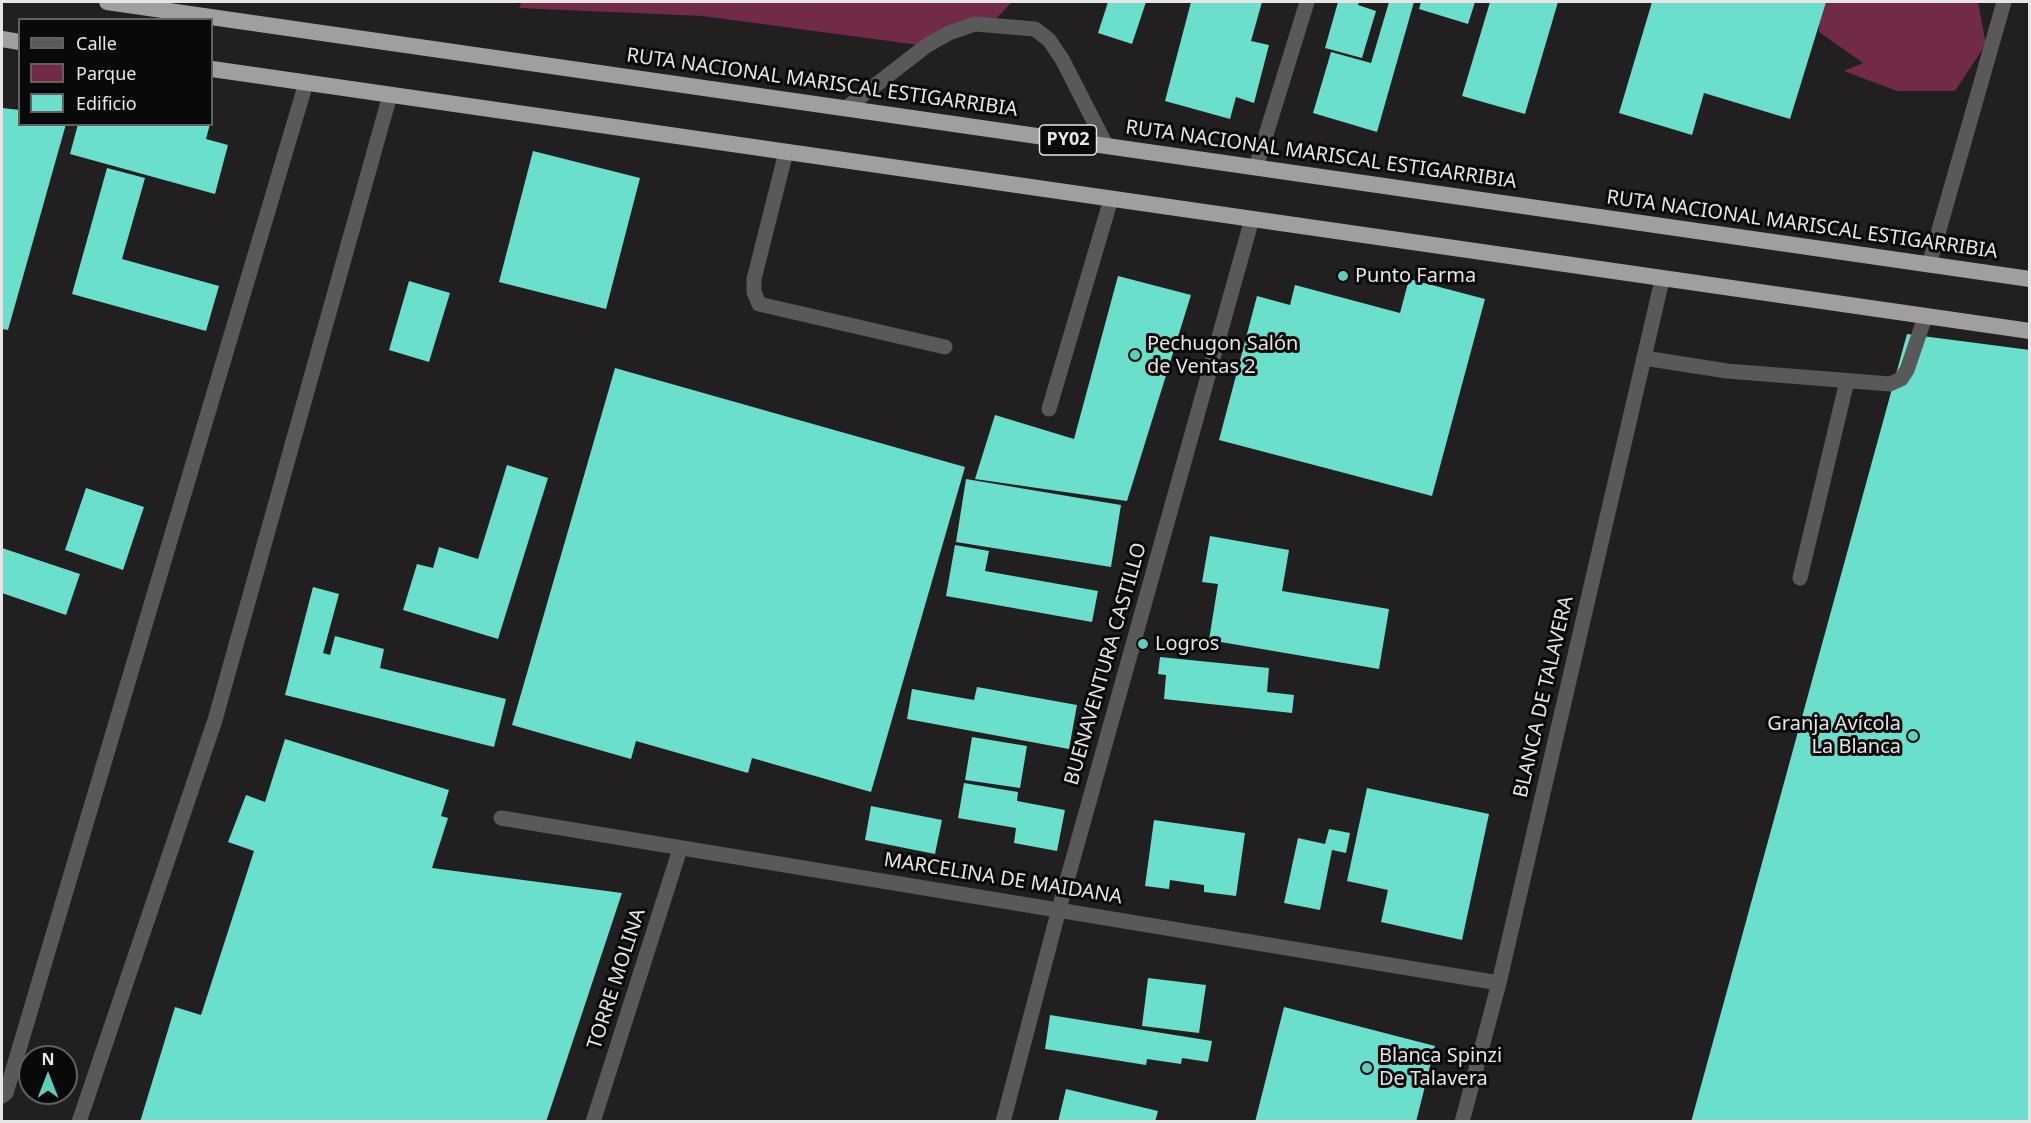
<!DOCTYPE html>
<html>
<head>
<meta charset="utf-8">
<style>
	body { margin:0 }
	#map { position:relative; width:2031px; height:1123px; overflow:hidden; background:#221f20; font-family:"Noto Sans",sans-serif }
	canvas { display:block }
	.frame { position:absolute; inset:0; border:3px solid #e7e5e6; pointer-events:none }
	.legend { position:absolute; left:18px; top:18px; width:195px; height:108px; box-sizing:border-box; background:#0a090a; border:2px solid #626162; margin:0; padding:8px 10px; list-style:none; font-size:18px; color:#e7e5e6 }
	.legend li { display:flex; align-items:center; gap:12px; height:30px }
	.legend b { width:30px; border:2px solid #626162 }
	.north { position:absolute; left:18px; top:1045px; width:60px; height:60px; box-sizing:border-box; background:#0a090a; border:2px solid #626162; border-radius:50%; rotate:0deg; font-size:16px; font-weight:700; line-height:24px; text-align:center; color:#e7e5e6 }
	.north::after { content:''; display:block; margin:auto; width:21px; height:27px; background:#5ccebb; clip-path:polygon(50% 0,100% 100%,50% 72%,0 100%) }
</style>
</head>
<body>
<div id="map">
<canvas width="2031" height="1123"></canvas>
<div class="frame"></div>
<ul class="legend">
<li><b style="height:8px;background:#5a5959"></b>Calle</li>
<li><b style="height:16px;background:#712b49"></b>Parque</li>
<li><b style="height:16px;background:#6adfcb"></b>Edificio</li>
</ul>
<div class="north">N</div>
</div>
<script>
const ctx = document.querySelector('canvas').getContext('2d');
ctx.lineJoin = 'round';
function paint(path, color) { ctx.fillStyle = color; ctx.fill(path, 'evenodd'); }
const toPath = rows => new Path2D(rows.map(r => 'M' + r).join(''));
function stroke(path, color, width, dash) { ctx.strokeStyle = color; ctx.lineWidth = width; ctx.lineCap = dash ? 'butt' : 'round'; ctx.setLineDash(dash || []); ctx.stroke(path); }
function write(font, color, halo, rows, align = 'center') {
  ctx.font = font + ' "Noto Sans",sans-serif'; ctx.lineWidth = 6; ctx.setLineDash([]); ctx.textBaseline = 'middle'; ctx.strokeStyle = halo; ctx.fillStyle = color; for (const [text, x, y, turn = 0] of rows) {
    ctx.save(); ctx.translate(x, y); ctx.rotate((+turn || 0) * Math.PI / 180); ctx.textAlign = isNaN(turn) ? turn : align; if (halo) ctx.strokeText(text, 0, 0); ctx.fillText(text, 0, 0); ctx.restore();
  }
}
paint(toPath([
	[522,2,1012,2,991,24,926,46,703,16,519,8],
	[1819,2,1978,2,1986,44,1955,91,1897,91,1844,71,1863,63,1819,32]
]), '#712b49');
paint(toPath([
	[1108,2,1146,2,1132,44,1098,33],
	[1191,2,1262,2,1251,41,1269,45,1254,103,1236,97,1230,119,1165,101],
	[1338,2,1359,2,1358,5,1376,11,1362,58,1325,48],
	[1389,2,1414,2,1377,132,1313,113,1331,52,1371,63],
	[1421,2,1475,2,1468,24,1419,9],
	[1490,2,1558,2,1525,114,1462,96],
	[1652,2,1826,2,1790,119,1704,93,1692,135,1619,113],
	[2,108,20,110,20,124,66,124,8,330,2,329],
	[78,124,210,124,206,139,228,145,215,194,70,154],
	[533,151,640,178,606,309,499,282],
	[107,168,145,178,122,259,219,286,206,331,72,294],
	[1118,276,1191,295,1127,501,975,479,995,415,1074,439],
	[1409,279,1485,299,1432,496,1219,440,1257,296,1290,305,1295,285,1400,313],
	[409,281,450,293,429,362,389,350],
	[1907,334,2030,350,2030,1122,1691,1122],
	[615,368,965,467,871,792,752,758,748,773,636,741,631,759,512,725],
	[507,465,548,478,498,639,403,610,417,564,433,568,439,547,478,559],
	[966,479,1121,505,1111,567,956,542],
	[86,488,144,507,123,570,65,550],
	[1210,536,1289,550,1282,591,1389,609,1379,669,1209,640,1218,584,1202,582],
	[955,545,989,551,985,571,1098,591,1092,622,946,596],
	[2,548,80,574,66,615,2,593],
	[313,587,339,594,323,653,330,655,335,636,384,649,380,668,506,699,494,747,285,695],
	[1160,657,1269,668,1267,692,1294,695,1292,713,1164,699,1166,675,1158,674],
	[977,687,1077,705,1069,749,907,719,912,689,974,700],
	[972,737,1027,746,1020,788,965,780],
	[285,739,449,790,441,816,448,818,432,868,622,893,546,1122,140,1122,175,1007,201,1015,254,851,228,842,246,795,265,802],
	[964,783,1018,792,1017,801,1065,810,1057,851,1014,843,1016,828,958,818],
	[1367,788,1489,814,1462,940,1381,922,1388,890,1347,881],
	[871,806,942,820,935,854,865,840],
	[1154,820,1245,833,1236,896,1204,892,1204,885,1170,880,1169,889,1145,886],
	[1329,829,1350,833,1346,853,1332,850,1320,910,1284,903,1298,838,1325,844],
	[1148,978,1206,985,1199,1033,1142,1026],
	[1284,1007,1435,1046,1416,1122,1255,1122],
	[1050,1015,1212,1041,1208,1062,1182,1058,1181,1064,1147,1059,1146,1065,1045,1049],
	[1066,1089,1158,1111,1155,1122,1058,1122]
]), '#6adfcb');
stroke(toPath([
	[846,108,926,46,949,33,975,24,1035,29,1049,40,1062,59,1106,145],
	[786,152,754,279,754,292,759,304,945,347],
	[1644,358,1727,371,1890,384,1901,379,1907,370,1925,317],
	[1049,409,1111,199],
	[1800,578,1847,381],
	[79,1122,215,720,390,95]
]), '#5a5959', 15);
stroke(toPath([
	[1256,167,1307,2],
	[501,818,1499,983],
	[2,1096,6,1093,306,83],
	[593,1122,680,849],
	[1003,1122,1059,909,1252,219],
	[1462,1122,1499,983,1662,280]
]), '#5a5959', 15);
stroke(toPath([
	[1929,265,2004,2]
]), '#5a5959', 15);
stroke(toPath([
	[107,2,2030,279],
	[2,39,20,42],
	[212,69,2030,331]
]), '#a09e9e', 16);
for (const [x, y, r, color] of [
	[1343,276,6,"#5ccebb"],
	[1135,355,6,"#5ccebb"],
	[1143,644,6,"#5ccebb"],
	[1913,736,6,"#5ccebb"],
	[1367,1068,6,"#5ccebb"]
]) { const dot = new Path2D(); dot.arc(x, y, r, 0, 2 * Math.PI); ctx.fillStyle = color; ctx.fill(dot); stroke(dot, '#0a090a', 2); }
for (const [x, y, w] of [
	[1068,140,57]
]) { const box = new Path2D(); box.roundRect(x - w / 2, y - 15, w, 30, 4.5); ctx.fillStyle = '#0a090a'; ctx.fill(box); stroke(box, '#e7e5e6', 1.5); }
write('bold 18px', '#e7e5e6', null, [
	["PY02",1068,140]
]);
write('20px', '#e7e5e6', '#0a090a', [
	["RUTA NACIONAL MARISCAL ESTIGARRIBIA",822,83,8],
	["RUTA NACIONAL MARISCAL ESTIGARRIBIA",1321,155,8],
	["RUTA NACIONAL MARISCAL ESTIGARRIBIA",1802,225,8],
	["BUENAVENTURA CASTILLO",1106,664,-74],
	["BLANCA DE TALAVERA",1544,697,-77],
	["MARCELINA DE MAIDANA",1003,879,9],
	["TORRE MOLINA",617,979,-72]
]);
write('20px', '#e7e5e6', '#0a090a', [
	["Punto Farma",1355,276],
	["Pechugon Salón",1147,344],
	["de Ventas 2",1147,367],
	["Logros",1155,644],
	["Granja Avícola",1901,724,"right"],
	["La Blanca",1901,747,"right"],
	["Blanca Spinzi",1379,1056],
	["De Talavera",1379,1079]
], 'left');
</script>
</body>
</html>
